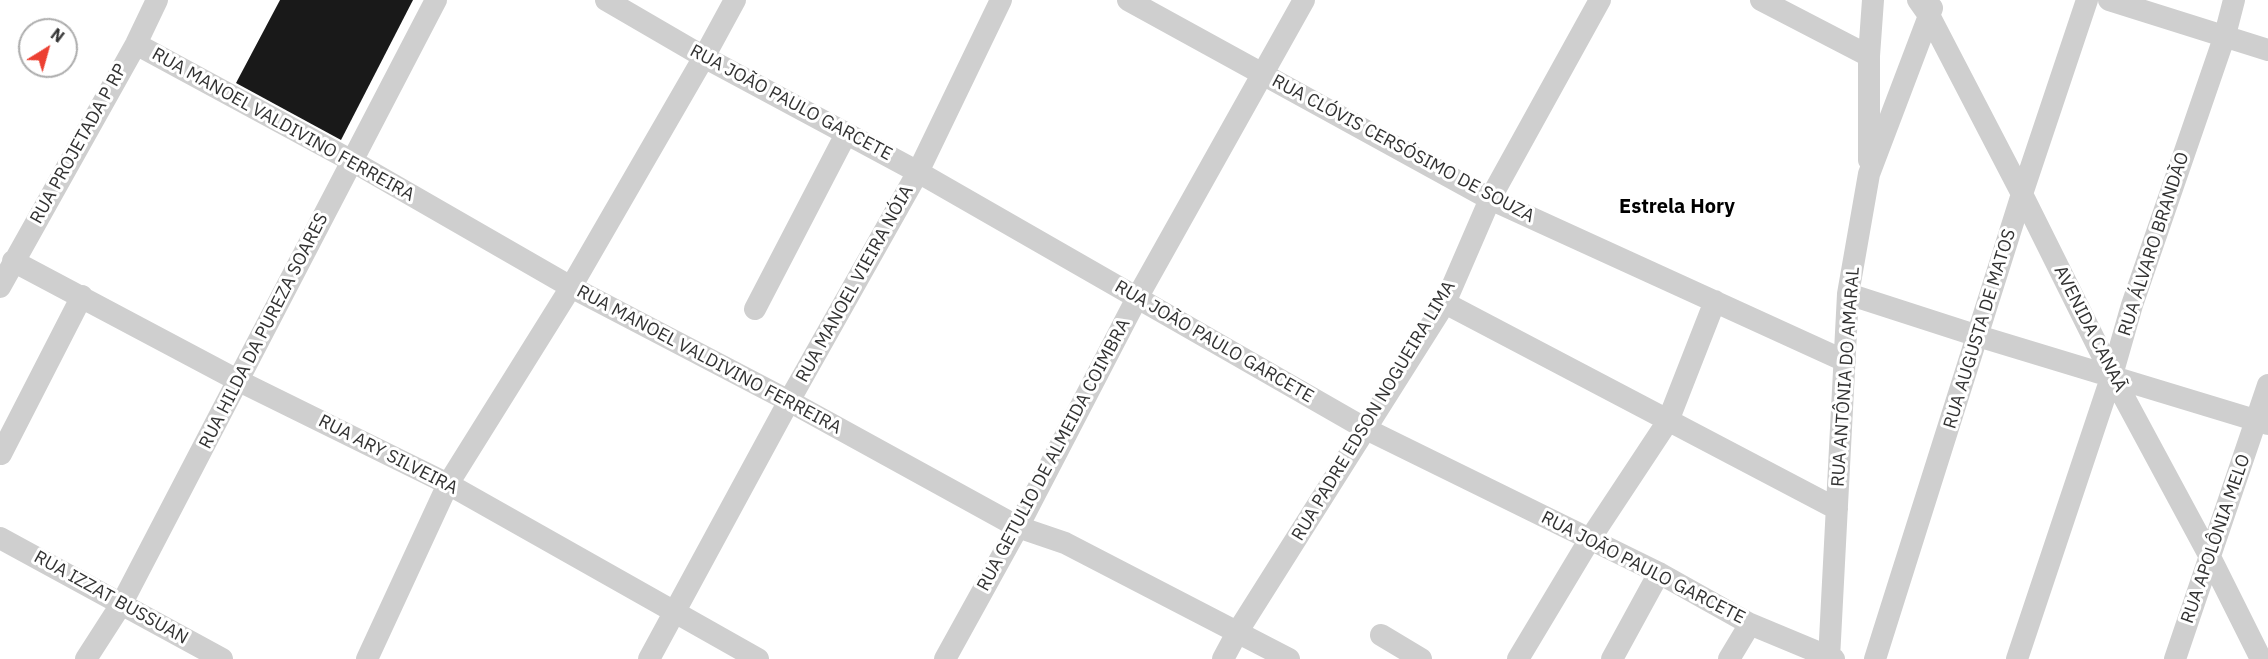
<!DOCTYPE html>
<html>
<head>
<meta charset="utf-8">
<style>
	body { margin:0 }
	#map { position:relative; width:2268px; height:659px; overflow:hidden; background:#fff; font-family:"IBM Plex Sans",sans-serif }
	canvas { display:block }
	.north { position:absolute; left:18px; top:18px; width:60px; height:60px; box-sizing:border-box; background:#fff; border:2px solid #adadad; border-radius:50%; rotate:37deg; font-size:16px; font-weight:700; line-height:24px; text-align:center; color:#323232 }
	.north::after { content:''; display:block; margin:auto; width:21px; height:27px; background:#ec4032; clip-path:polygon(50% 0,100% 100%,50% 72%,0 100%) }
</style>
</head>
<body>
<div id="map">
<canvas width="2268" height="659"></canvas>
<div class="north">N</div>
</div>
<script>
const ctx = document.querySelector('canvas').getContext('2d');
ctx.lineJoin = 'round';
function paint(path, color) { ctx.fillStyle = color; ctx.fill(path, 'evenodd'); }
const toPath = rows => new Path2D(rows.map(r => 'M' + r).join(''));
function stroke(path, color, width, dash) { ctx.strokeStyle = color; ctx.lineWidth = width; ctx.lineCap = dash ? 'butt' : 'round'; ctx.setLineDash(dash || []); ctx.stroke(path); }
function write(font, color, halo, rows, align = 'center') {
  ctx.font = font + ' "IBM Plex Sans",sans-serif'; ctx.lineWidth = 6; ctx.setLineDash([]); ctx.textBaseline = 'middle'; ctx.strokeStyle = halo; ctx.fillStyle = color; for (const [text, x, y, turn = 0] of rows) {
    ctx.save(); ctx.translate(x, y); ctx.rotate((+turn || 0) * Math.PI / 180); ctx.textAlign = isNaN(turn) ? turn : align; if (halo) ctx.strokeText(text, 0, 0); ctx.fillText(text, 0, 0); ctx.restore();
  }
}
paint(toPath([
	[280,0,413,0,341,140,236,83]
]), '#191919');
stroke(toPath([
	[606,0,704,57,918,172,1366,429,1659,573,1750,624,1834,659],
	[1128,0,1490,199,1845,361],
	[1761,0,1869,56],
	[1918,0,1930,17,2022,194,2112,375,2209,555,2261,659],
	[2109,0,2268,50],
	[136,44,352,161,571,287,789,401,1018,527,1065,543,1289,659],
	[1869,160,1869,56,1873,0],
	[13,261,239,381,448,484,758,659],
	[0,287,136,44,157,0],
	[1848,294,1978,336,2268,424],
	[1445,303,1837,509],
	[755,309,846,134],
	[1,454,82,296],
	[0,538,222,659],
	[1381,635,1421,659],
	[86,659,122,603,436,0],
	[367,659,448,484,571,287,704,57,735,0],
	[649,659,789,401,918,172,1001,0],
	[945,659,1018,527,1137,298,1304,0],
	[1223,659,1238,631,1445,303,1490,199,1600,0],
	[1518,659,1590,539,1668,421,1715,301],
	[1612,659,1659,573],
	[1729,659,1750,624],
	[1829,659,1848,294,1869,174,1932,8],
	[1875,659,2022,194,2087,0],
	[2017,659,2112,375,2132,305,2225,35,2234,0],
	[2175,659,2268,385]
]), '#cfcfcf', 22);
write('18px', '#323232', '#fff', [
	["RUA JOÃO PAULO GARCETE",791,103,28],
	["RUA MANOEL VALDIVINO FERREIRA",283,125,29],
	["RUA PROJETADA P RP",79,144,-61],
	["RUA CLÓVIS CERSÓSIMO DE SOUZA",1403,149,28],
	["RUA ÁLVARO BRANDÃO",2154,244,-72],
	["RUA MANOEL VIEIRA NÓIA",855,284,-61],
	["RUA AUGUSTA DE MATOS",1980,329,-73],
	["AVENIDA CANAÃ",2090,329,63],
	["RUA HILDA DA PUREZA SOARES",264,331,-63],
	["RUA JOÃO PAULO GARCETE",1214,342,30],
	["RUA MANOEL VALDIVINO FERREIRA",709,360,28],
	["RUA ANTÔNIA DO AMARAL",1846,377,-86],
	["RUA PADRE EDSON NOGUEIRA LIMA",1374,411,-59],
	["RUA ARY SILVEIRA",388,455,27],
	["RUA GETULIO DE ALMEIDA COIMBRA",1054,455,-62],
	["RUA APOLÔNIA MELO",2216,539,-71],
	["RUA JOÃO PAULO GARCETE",1643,568,27],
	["RUA IZZAT BUSSUAN",111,598,29]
]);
write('bold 20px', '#000', '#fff', [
	["Estrela Hory",1677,207]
]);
</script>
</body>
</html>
